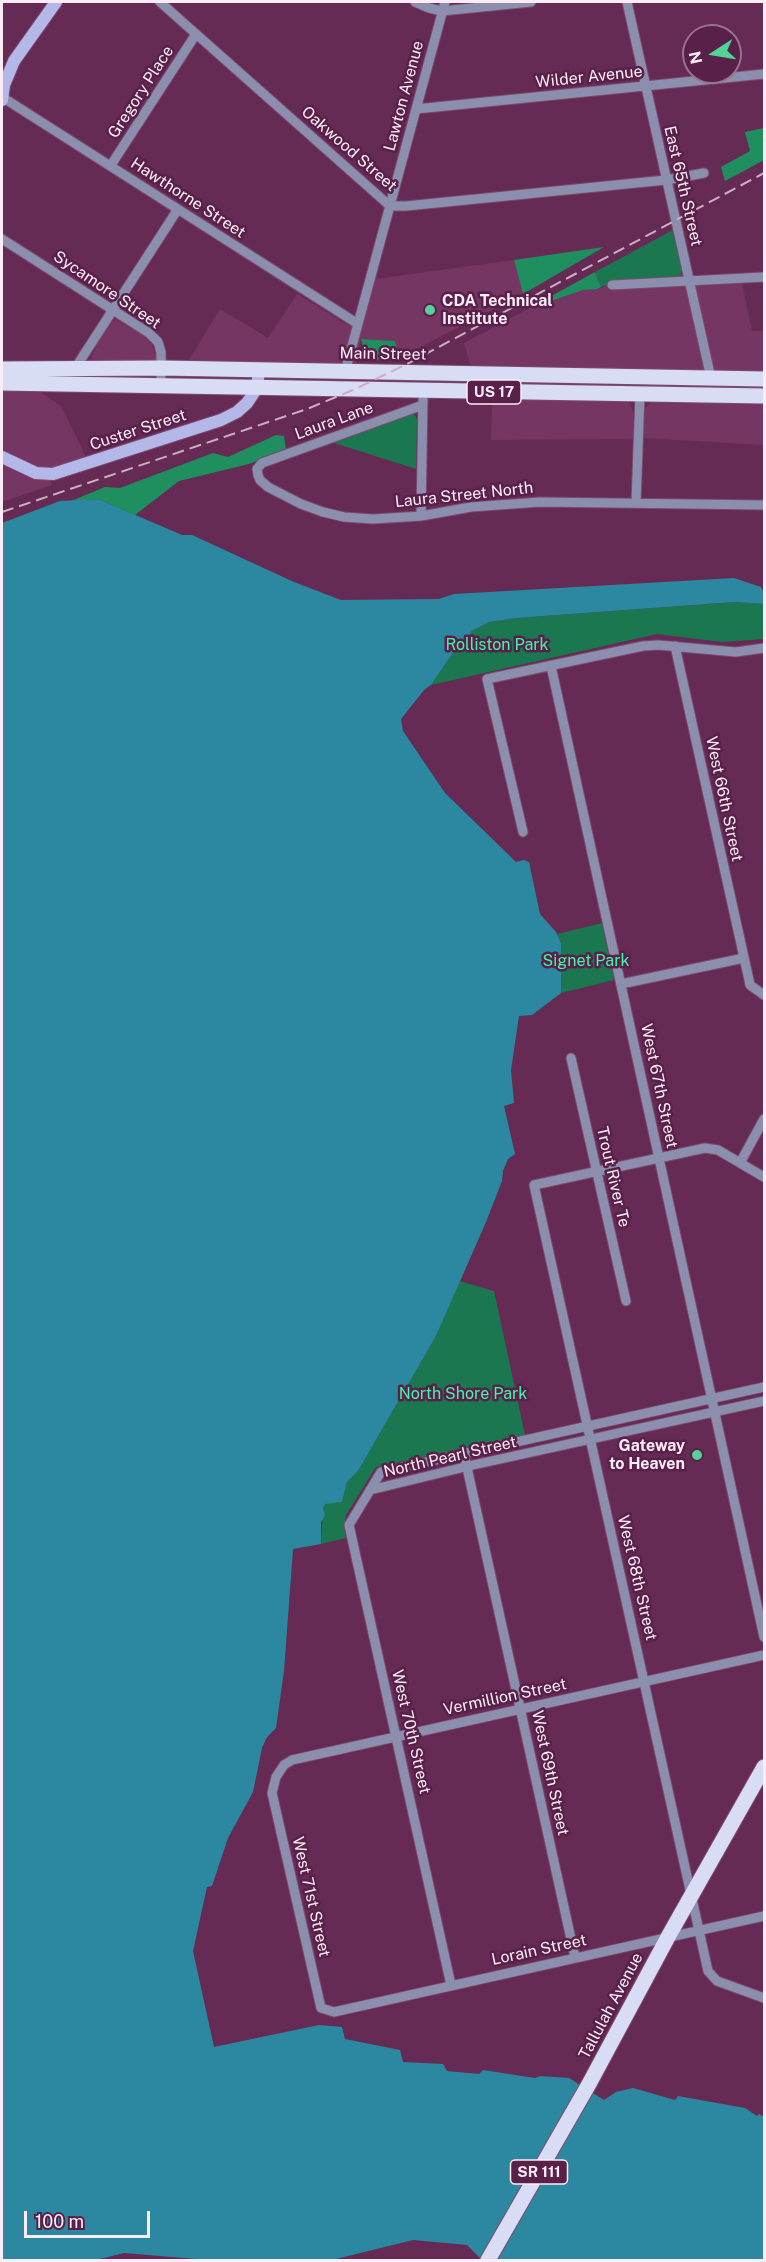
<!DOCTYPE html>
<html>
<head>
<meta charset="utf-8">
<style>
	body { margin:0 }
	#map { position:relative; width:766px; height:2262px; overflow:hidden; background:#652b55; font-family:"Public Sans",sans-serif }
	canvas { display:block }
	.frame { position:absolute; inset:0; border:3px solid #fbecf5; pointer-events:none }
	.north { position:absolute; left:682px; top:24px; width:60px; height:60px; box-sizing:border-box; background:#59204a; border:2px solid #9a728e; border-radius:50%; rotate:258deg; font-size:16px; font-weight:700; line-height:24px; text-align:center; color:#fbecf5 }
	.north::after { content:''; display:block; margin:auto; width:21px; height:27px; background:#53d396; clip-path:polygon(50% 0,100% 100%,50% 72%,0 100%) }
	.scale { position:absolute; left:24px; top:2211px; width:126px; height:27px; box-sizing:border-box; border:3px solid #fbecf5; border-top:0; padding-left:8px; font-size:18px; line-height:21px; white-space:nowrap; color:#fbecf5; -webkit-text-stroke:4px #59204a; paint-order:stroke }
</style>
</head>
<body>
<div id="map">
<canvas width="766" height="2262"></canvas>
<div class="frame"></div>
<div class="north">N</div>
<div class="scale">100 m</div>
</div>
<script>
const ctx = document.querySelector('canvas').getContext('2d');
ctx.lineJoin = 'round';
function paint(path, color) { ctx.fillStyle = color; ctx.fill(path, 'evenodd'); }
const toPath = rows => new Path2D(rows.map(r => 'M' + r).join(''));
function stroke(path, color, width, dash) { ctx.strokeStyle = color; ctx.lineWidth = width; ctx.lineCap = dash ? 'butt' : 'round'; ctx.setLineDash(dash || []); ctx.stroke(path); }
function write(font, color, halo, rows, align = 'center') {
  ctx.font = font + ' "Public Sans",sans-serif'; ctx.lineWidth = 5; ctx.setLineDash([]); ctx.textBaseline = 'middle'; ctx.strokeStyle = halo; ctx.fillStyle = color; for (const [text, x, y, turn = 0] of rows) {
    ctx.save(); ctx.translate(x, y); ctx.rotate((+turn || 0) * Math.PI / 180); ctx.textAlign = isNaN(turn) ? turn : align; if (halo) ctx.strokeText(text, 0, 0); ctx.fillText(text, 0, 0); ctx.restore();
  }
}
paint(toPath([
	[514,260,523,294,399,358,395,341,361,339,356,366,187,363,220,309,268,338,297,294,349,326,363,325,375,279],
	[682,270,691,272,695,286,742,283,752,331,764,331,764,373,471,367,464,343,528,309,583,290,597,289,618,282,681,274],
	[116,320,144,336,152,345,159,362,90,361,98,342,111,322],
	[2,391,39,391,61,406,85,455,85,459,43,471,2,453],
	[492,399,625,401,629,402,633,411,633,439,491,440],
	[652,402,764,403,764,445,643,438,645,408],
	[2,462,31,477,50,480,52,485,2,502]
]), '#753663');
paint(toPath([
	[673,230,682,270,679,277,618,282,601,287,595,272],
	[408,413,415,415,417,420,416,469,331,442],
	[736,602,764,604,764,639,722,642,657,634,431,685,455,650,465,641,472,631,489,622,516,618],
	[602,923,614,980,561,993,561,943,557,934],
	[459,1281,494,1291,525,1435,376,1467,346,1515,344,1528,346,1538,321,1544,323,1508,325,1503,342,1502,347,1482,358,1471,436,1336]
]), '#1b774f');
paint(toPath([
	[764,128,764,160,725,181,721,167,750,151,745,132],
	[604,247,523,294,514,260],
	[595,272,601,287,597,289,583,290,528,309],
	[361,339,395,341,399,358,373,360,365,354],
	[276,435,284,436,286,450,249,464,179,481,135,515,98,499,71,501,105,487,120,488,213,453,228,457]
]), '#1f8f5f');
paint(toPath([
	[98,499,182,535,192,535,294,582,341,600,439,599,454,594,734,578,761,587,764,593,764,604,735,602,516,618,489,622,472,631,465,641,455,650,431,685,424,690,401,719,403,731,445,793,516,862,524,860,529,862,540,914,556,932,561,943,561,993,532,1015,519,1016,511,1070,514,1103,504,1106,515,1154,508,1159,503,1171,502,1181,486,1222,436,1336,358,1471,347,1482,342,1502,325,1504,323,1508,325,1516,321,1522,321,1544,293,1549,284,1671,276,1728,267,1737,262,1748,253,1792,228,1838,212,1886,207,1887,193,1951,214,2047,319,2025,342,2027,345,2039,400,2050,403,2062,443,2064,447,2071,479,2074,483,2070,535,2078,540,2076,569,2078,604,2100,616,2092,633,2088,675,2100,678,2096,745,2108,757,2116,759,2114,764,2117,764,2260,482,2260,467,2245,413,2240,332,2260,208,2260,124,2253,96,2260,2,2260,2,523,60,501]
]), '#2c88a0');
const street = toPath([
	[160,2,390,206,406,206,666,180,704,173],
	[415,2,429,8,442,11,531,2],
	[627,2,711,378],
	[2,97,358,324],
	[416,109,764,74],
	[111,165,196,34],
	[2,239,149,333,158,342,161,352,161,386],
	[612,285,764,277],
	[76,367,178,209],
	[345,372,445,2],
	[423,405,262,463,257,469,258,475,260,480,268,487,301,504,323,512,344,517,373,519,421,516,471,507,540,502,764,505],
	[636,503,640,394],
	[421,516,423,399],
	[675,646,749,980,750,985,764,995],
	[551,666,764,1637],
	[523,832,487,679,643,646,658,645,736,652,764,648],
	[621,984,744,958],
	[571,1058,626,1301],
	[740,1163,764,1119],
	[764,1177,718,1150,705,1148,534,1185,708,1971,717,1981,764,1998],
	[464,1454,575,1957],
	[370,1490,473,1465,764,1401],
	[764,1655,292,1760,284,1765,276,1777,272,1793,321,2008,334,2012,764,1916],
	[451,1985,349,1525,381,1472,764,1387]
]);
const secondary = toPath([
	[2,100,4,85,14,61,56,2],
	[2,457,36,473,53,474,221,420,237,412,247,403,257,388,259,370]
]);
const primary = toPath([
	[2,369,162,368,764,379],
	[2,383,764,396],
	[488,2260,589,2084,668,1937,764,1767]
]);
stroke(street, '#7d4a6f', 11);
stroke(secondary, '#7d4a6f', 14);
stroke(primary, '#7d4a6f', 17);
stroke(street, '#8b8fad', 9);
stroke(secondary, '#b3b8e9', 12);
stroke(primary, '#d8dcf5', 15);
stroke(toPath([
	[2,512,307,409,353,390,407,364,764,173]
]), '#ccafc3', 2, [12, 6]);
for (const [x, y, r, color] of [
	[430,310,6,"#53d396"],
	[697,1455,6,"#53d396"]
]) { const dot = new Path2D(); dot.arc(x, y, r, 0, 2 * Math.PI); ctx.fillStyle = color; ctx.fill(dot); stroke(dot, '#59204a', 2); }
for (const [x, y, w] of [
	[494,392,54],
	[539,2172,57]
]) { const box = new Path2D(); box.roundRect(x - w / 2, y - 12, w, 24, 4.5); ctx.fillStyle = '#59204a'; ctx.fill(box); stroke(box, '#fbecf5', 1.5); }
write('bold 15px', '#fbecf5', null, [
	["US 17",494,392],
	["SR 111",539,2172]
]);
write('16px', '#fbecf5', '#59204a', [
	["Wilder Avenue",589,77,-6],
	["Gregory Place",141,92,-57],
	["Lawton Avenue",404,96,-75],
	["Oakwood Street",349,149,41],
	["East 65th Street",683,186,77],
	["Hawthorne Street",188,198,33],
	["Sycamore Street",107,290,34],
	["Main Street",383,354,1],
	["Laura Lane",334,421,-20],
	["Custer Street",138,430,-18],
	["Laura Street North",464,495,-6],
	["West 66th Street",724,799,78],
	["West 67th Street",659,1086,78],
	["Trout River Te",613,1177,77],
	["North Pearl Street",450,1457,-13],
	["West 68th Street",637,1578,77],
	["Vermillion Street",505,1697,-12],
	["West 70th Street",411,1732,77],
	["West 69th Street",550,1773,78],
	["West 71st Street",311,1897,77],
	["Lorain Street",539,1950,-12],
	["Tallulah Avenue",611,2006,-62]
]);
write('bold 16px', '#fbecf5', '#59204a', [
	["CDA Technical",442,301],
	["Institute",442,319],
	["Gateway",685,1446,"right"],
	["to Heaven",685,1464,"right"]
], 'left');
write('16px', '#3ff7a8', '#59204a', [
	["Rolliston Park",497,645],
	["Signet Park",586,961],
	["North Shore Park",463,1394]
]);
</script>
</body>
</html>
